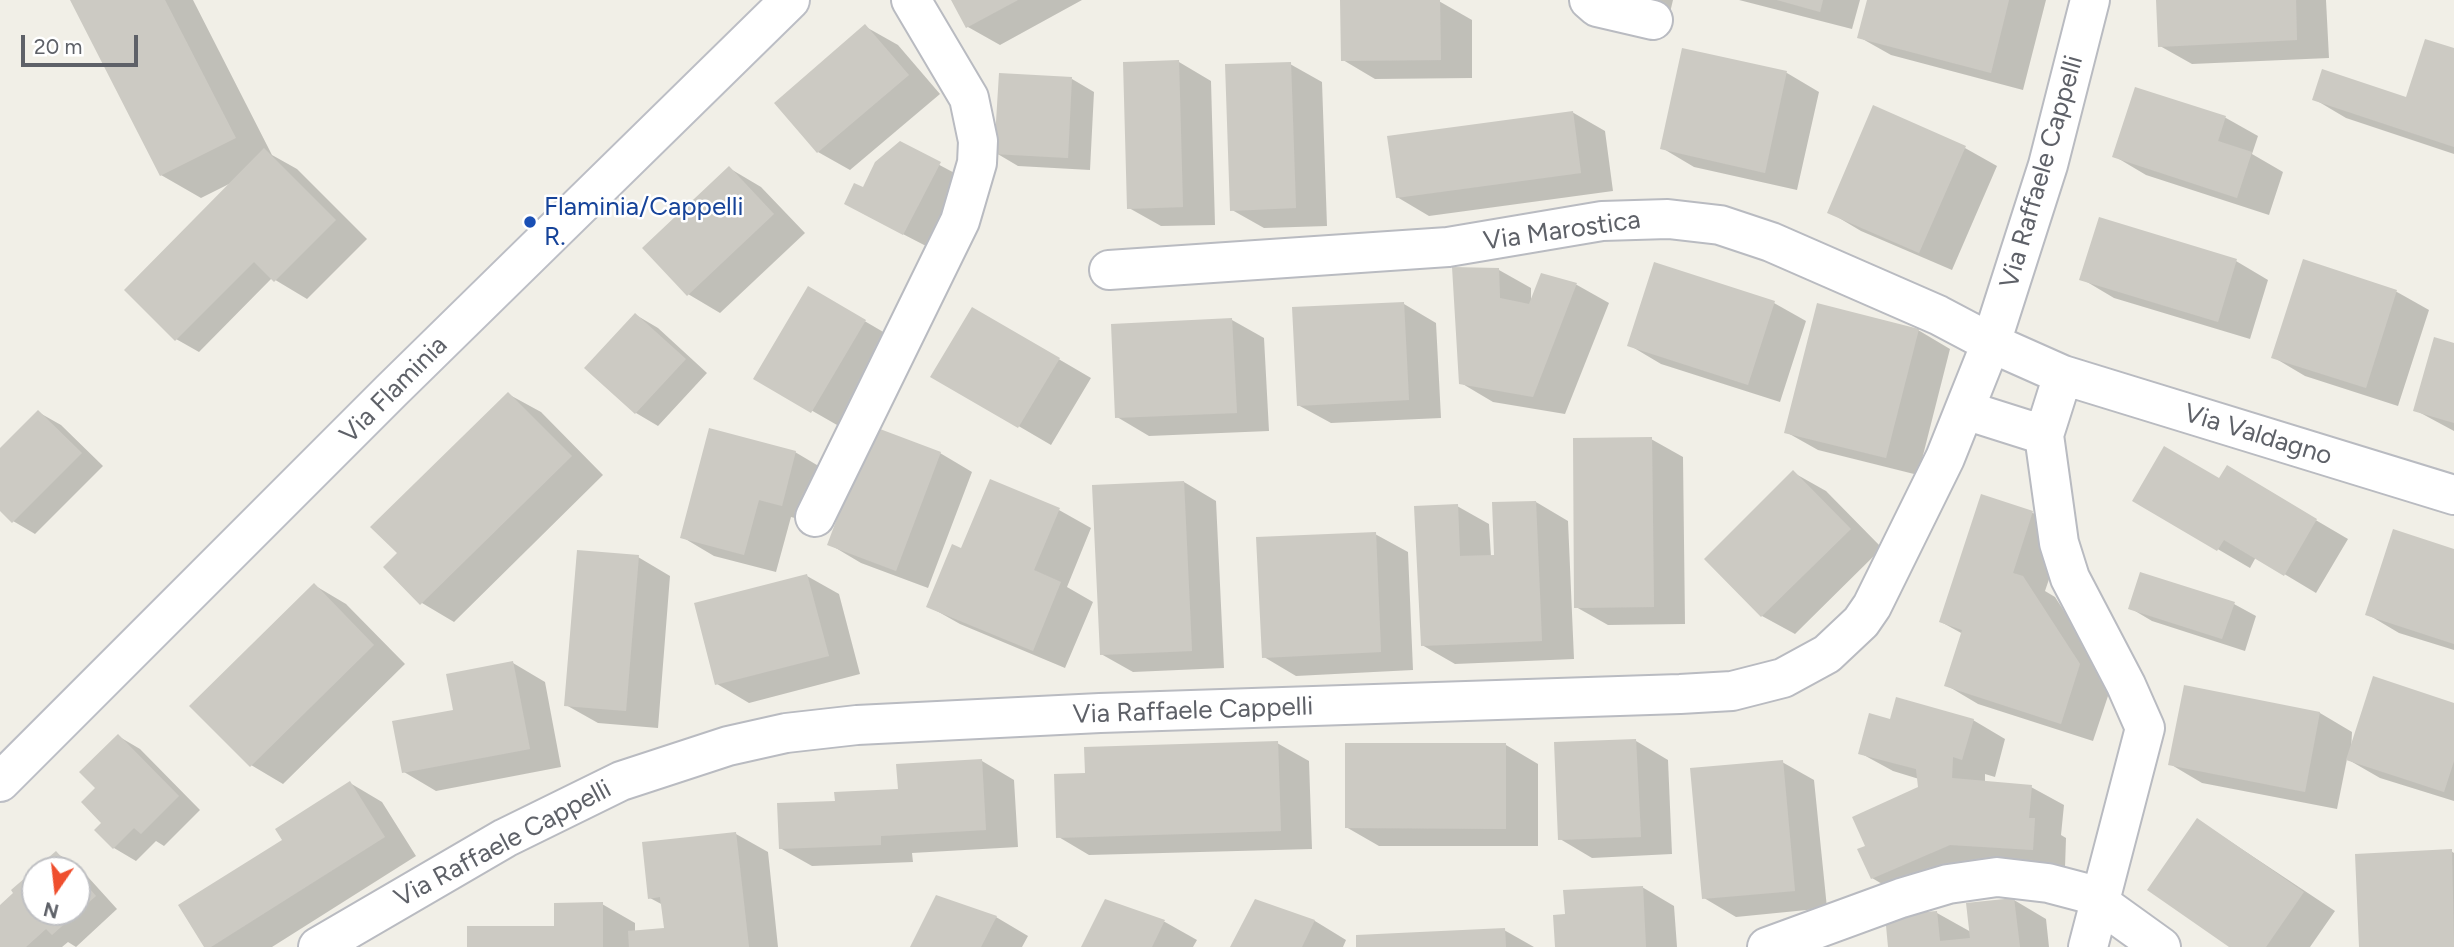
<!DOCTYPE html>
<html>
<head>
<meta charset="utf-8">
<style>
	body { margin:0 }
	#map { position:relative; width:2454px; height:947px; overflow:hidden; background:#f1efe7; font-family:Figtree,sans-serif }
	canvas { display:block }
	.north { position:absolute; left:21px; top:856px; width:70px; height:70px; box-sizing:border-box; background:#fff; border:2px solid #bfc0c3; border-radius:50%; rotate:194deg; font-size:19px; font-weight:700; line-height:28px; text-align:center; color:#5e6168 }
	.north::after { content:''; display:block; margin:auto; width:24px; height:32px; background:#ef4f2e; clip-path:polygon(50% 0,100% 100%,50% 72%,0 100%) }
	.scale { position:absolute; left:21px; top:35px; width:117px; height:32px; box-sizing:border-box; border:4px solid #5e6168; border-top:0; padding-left:9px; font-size:21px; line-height:24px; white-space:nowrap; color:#5e6168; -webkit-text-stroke:5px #fff; paint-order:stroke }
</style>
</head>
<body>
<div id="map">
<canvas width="2454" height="947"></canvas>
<div class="north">N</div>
<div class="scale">20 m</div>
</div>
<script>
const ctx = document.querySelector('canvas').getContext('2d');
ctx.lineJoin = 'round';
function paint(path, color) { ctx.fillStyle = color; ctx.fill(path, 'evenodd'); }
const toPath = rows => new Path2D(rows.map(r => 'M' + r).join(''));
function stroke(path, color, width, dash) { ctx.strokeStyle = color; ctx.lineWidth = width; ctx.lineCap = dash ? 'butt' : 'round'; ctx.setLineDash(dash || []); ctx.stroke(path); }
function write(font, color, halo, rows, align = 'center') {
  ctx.font = font + ' Figtree,sans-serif'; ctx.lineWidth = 5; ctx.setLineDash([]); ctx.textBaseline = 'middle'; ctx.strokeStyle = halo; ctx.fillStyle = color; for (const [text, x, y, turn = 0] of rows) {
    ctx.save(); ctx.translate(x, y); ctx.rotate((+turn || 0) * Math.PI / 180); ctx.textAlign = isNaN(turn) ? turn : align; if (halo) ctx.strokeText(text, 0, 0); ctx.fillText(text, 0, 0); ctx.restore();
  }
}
paint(toPath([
	[72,0,193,0,272,155,297,169,367,239,307,299,272,278,199,352,176,339,231,183,201,198,161,175],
	[953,0,1082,0,1000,45,968,27],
	[1342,0,1437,0,1472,20,1472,78,1375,79,1343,60],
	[1604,0,1673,0,1668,21],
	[1739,0,1860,0,1852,29],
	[1869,0,2046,0,2023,90,1891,55,1859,37],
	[2158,0,2326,0,2329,58,2192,64,2160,46],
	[866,27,898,45,940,94,850,170,818,152],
	[2454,50,2454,154,2346,118,2314,99,2407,99],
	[1684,51,1787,73,1819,92,1797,190,1694,167,1662,148],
	[1179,62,1211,81,1215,225,1161,226,1129,208],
	[1290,64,1322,82,1327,226,1264,228,1232,210],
	[1072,79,1094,92,1090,170,1018,166,996,153],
	[2136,89,2226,118,2258,136,2252,154,2283,172,2269,215,2146,175,2114,156],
	[1572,112,1605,131,1613,191,1429,216,1397,197],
	[900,144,962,177,926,246,868,216,863,190],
	[1965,148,1997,166,1952,270,1861,231,1829,212],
	[729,168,761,187,805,233,720,313,688,294],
	[2236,261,2268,280,2250,339,2114,298,2082,279],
	[2304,261,2397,292,2429,310,2398,406,2305,376,2273,357],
	[1499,270,1531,288,1531,303,1542,275,1577,285,1609,303,1565,414,1493,402,1461,383],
	[808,288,897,340,844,429,755,378],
	[1774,303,1806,321,1780,402,1661,364,1629,345],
	[1404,304,1436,323,1441,418,1331,423,1298,405],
	[973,309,1091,378,1051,445,933,376],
	[636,315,658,328,707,373,658,426,636,413],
	[1232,320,1264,338,1269,431,1149,436,1117,417],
	[1918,330,1950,349,1918,475,1818,450,1786,432],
	[2454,345,2454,431,2415,410],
	[508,394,541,412,603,475,454,622,422,603,399,553],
	[38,412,61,425,103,466,35,534,13,521,0,509,0,450],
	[1651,439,1683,457,1685,624,1608,625,1576,607],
	[795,452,827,471,814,523,791,517,776,572,714,556,682,537],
	[940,453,972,472,928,588,861,563,829,544],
	[2227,468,2348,539,2316,593,2256,557,2250,568,2134,500,2220,481],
	[1794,473,1826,491,1882,548,1795,634,1762,616,1706,559],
	[1184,482,1216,501,1224,668,1133,672,1101,654],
	[1982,497,2033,513,2065,532,2045,591,2055,597,2112,684,2093,741,1978,704,1946,685,1963,634,1941,622],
	[1536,502,1568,521,1574,659,1455,664,1422,645,1457,506,1489,524,1491,557,1496,556],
	[1059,510,1091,528,1067,587,1093,602,1065,668,960,624,928,606,962,551],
	[1375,534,1408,552,1413,670,1296,676,1264,657],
	[2454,550,2454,650,2399,633,2367,614],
	[638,557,670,576,658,728,598,723,566,705],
	[807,576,839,594,860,674,749,703,717,684],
	[314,585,346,604,405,664,283,784,251,765],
	[2234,604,2256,616,2245,651,2152,621,2130,608],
	[513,663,545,682,561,767,436,791,404,772,455,711],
	[2185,687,2320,713,2352,732,2351,752,2454,704,2454,801,2380,778,2347,759,2337,809,2202,783,2170,764],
	[1973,720,2005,739,1995,777,1985,774,1985,782,2031,787,2064,805,2061,835,2066,838,2065,868,1904,897,1872,878,1867,846,1920,789,1919,779,1893,771,1860,753,1891,721],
	[118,736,140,749,200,810,164,846,156,841,136,861,114,848,97,788],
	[1636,741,1668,760,1672,854,1592,858,1560,839],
	[1277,743,1309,761,1312,849,1089,855,1057,836,1087,775],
	[1506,745,1538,764,1538,846,1379,846,1346,827],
	[982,761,1014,780,1018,847,912,853,913,862,812,866,780,848,837,802,900,791],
	[1782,762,1814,780,1827,908,1736,917,1704,898],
	[350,783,382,802,416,856,272,947,206,947,284,840],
	[2198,820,2335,911,2310,947,2232,947],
	[736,834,768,852,778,947,469,947,556,927,602,904,635,923,635,932,666,929,663,905,650,898],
	[2451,851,2454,853,2454,947,2361,947],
	[56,853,78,866,117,909,76,947,68,942,62,947,0,947,0,908,35,871,35,912,77,912,77,870,37,870],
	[1642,887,1674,906,1677,947,1557,947,1567,916],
	[2014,900,2046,919,2049,947,1890,947,1937,913,1971,932],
	[1106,901,1165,922,1197,940,1193,947,1083,947],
	[1256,901,1315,921,1346,940,1343,947,1232,947],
	[996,917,1028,936,1022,947,912,947],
	[1504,930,1534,947,1358,947]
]), '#0003');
paint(toPath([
	[70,0,165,0,236,138,160,176],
	[951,0,1018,0,966,28],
	[1340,0,1440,0,1441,60,1341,61],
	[1777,0,1823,0,1820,12],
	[1867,0,2009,0,1991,73,1857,38],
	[2156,0,2296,0,2297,40,2158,47],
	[865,24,909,75,817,153,774,103],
	[2425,39,2454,48,2454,147,2312,100,2322,69,2406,97],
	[1682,48,1787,71,1765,173,1660,149],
	[1179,60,1183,207,1127,209,1123,62],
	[1291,62,1296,208,1230,211,1225,64],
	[999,73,1072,77,1068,158,994,154],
	[2135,87,2226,116,2218,141,2252,152,2237,198,2112,157],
	[1873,105,1966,146,1919,253,1827,213],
	[1573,111,1581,173,1396,198,1387,136],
	[900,141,941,162,903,235,844,204,854,183,863,187,875,162],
	[264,148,336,220,274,282,254,262,175,341,124,290],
	[729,166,774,214,687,296,642,248],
	[2099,217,2237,259,2218,322,2079,280],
	[2303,259,2397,290,2366,388,2271,358],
	[1654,262,1775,301,1748,385,1627,346],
	[1452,267,1499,268,1500,298,1529,304,1541,273,1577,283,1533,397,1459,384],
	[808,286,866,320,811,413,753,379],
	[1404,302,1409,400,1297,406,1292,307],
	[1817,303,1919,329,1886,458,1784,433],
	[972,307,1060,358,1018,428,930,377],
	[635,313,686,359,635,414,584,368],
	[1232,318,1237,413,1115,418,1111,324],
	[2434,337,2454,343,2454,423,2413,411],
	[508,392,572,456,420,605,383,567,397,553,370,527],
	[38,410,82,453,12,523,0,511,0,448],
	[872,426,941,452,896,571,827,545],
	[709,428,796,451,782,506,759,500,744,555,680,538],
	[1652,437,1654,607,1574,608,1573,438],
	[2164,446,2219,478,2227,465,2317,519,2284,576,2224,540,2217,551,2132,501],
	[1793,470,1851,529,1761,617,1704,559],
	[990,479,1060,508,1034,570,1061,582,1033,651,926,607,952,544,961,548],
	[1184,481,1192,651,1100,655,1092,485],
	[1981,494,2033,511,2013,573,2023,576,2080,664,2061,724,1944,686,1962,630,1939,622],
	[1536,501,1542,641,1421,646,1414,506,1458,504,1460,556,1494,555,1492,502],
	[2393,529,2454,549,2454,644,2365,615],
	[1376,532,1381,652,1262,658,1256,537],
	[577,550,639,555,626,711,564,706],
	[2140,572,2235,602,2222,639,2128,609],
	[807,574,829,656,715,685,694,603],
	[314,583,374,645,250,767,189,706],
	[513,661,530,749,402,773,392,721,453,710,446,674],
	[2373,676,2454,703,2454,761,2444,792,2346,760],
	[2184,685,2320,712,2305,792,2168,765],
	[1896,697,1974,719,1962,760,1953,757,1952,778,2032,785,2029,818,2035,818,2033,850,1950,845,1871,879,1857,849,1865,846,1852,817,1918,787,1916,769,1858,754,1869,713,1890,719],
	[118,734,179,796,141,834,134,828,113,849,94,830,101,823,81,802,95,788,79,772],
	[1636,739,1641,837,1558,840,1554,742],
	[1278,741,1281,831,1056,838,1054,774,1085,773,1084,747],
	[1345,743,1506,743,1506,829,1345,828],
	[982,759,986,830,881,836,881,845,779,849,777,803,835,801,834,792,898,789,896,764],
	[1783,760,1795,891,1702,899,1690,768],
	[350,781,385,837,211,947,204,947,178,905,282,840,275,829],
	[2197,818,2304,892,2266,947,2229,947,2147,890],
	[736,832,749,947,629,947,628,931,664,928,660,897,648,899,642,842],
	[2452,849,2454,947,2359,947,2355,854],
	[56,851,73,870,35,870,35,912,77,912,77,874,96,896,52,935,46,929,26,947,0,947,0,905,13,893,11,890],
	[1643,886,1646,947,1555,947,1553,915,1565,914,1563,890],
	[936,895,997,916,981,947,910,947],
	[2014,898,2020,947,1888,947,1885,915,1937,911,1940,941,1970,938,1966,903],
	[1105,899,1165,920,1152,947,1081,947],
	[1255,899,1315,920,1302,947,1230,947],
	[603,902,603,947,467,947,467,926,554,926,554,903],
	[1505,928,1506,947,1356,947,1356,935]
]), '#cccac3');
const street = toPath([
	[1589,0,1597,7,1653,20],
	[1109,270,1448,247,1602,221,1668,219,1720,225,1771,242,1938,315,1991,343,2048,165,2090,0],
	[2063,375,2454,495],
	[2044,435,2059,543,2070,578,2126,685,2145,728,2088,947],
	[815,517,960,221,977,163,978,141,969,98,911,0],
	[318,947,505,838,621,781,728,746,786,733,857,725,1100,713,1680,694,1732,691,1783,678,1827,654,1861,622,1872,606,1945,458,1991,343,2063,375,2044,435,1965,410],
	[1767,947,1901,898,1948,884,1997,877,2048,883,2086,893,2161,947]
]);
const secondary = toPath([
	[0,782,391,391,790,0]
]);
stroke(street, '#b9bbc1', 42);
stroke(secondary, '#bcbec5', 42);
stroke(street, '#fff', 38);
stroke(secondary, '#fff', 38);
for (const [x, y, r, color] of [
	[530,222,7,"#1a4fb4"]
]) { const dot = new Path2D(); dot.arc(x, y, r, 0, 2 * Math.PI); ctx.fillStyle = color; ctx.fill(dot); stroke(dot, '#fff', 2.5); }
write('26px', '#5e6168', '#fff', [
	["Via Raffaele Cappelli",2042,172,-74],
	["Via Marostica",1562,231,-8],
	["Via Flaminia",394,390,-45],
	["Via Valdagno",2258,435,17],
	["Via Raffaele Cappelli",1193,711,-2],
	["Via Raffaele Cappelli",503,844,-28]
]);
write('26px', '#164399', '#fff', [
	["Flaminia/Cappelli",544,207],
	["R.",544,237]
], 'left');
</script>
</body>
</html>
